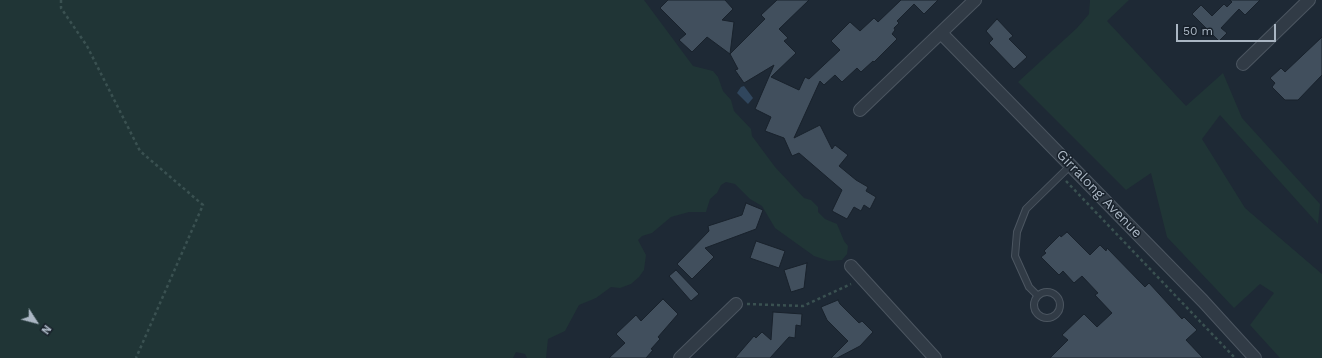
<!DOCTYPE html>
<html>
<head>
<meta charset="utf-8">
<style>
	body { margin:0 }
	#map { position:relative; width:1322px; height:358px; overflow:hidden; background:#1e2935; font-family:"Work Sans",sans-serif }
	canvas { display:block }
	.north { position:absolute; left:16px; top:302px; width:40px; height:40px; -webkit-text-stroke:3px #17202a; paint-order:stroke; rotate:126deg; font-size:11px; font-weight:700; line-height:16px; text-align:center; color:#aab6c3 }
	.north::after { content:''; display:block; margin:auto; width:14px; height:18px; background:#aab6c3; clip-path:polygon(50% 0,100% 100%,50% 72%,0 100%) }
	.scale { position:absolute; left:1176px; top:24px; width:100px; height:18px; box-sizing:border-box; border:2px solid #aab6c3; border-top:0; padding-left:5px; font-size:12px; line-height:14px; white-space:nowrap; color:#aab6c3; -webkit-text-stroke:3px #17202a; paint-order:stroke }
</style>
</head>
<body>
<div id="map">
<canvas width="1322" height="358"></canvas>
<div class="north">N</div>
<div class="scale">50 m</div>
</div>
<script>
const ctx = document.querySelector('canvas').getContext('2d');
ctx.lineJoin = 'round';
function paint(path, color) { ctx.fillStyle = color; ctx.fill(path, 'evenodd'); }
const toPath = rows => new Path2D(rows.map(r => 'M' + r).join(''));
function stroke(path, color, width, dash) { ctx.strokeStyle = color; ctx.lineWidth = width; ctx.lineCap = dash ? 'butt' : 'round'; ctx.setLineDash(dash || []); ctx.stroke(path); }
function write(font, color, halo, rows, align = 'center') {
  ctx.font = font + ' "Work Sans",sans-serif'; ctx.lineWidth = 3; ctx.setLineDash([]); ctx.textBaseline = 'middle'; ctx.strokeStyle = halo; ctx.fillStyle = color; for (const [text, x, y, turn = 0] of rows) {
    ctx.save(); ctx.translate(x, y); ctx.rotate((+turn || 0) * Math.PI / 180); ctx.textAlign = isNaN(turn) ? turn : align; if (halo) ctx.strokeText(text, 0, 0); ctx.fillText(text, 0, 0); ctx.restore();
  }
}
paint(toPath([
	[0,0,644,0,693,66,713,71,718,77,723,91,731,100,734,111,751,129,752,136,775,167,804,198,811,200,818,207,818,212,825,219,837,224,844,241,848,246,847,254,842,260,829,261,814,256,775,228,762,206,750,199,735,184,726,182,721,185,717,193,710,199,706,212,689,212,671,217,652,233,642,236,638,240,646,255,644,270,639,277,631,284,620,288,611,287,596,298,579,305,565,331,548,339,546,358,527,358,525,354,516,352,513,358,0,358],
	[1090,0,1129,0,1107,21,1186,106,1223,73,1242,118,1320,204,1318,224,1220,115,1202,139,1245,208,1322,274,1322,358,1280,358,1250,325,1274,293,1260,284,1234,308,1167,237,1151,173,1126,190,1018,82,1077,28,1089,14]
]), '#203536');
paint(toPath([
	[744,86,753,98,748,104,737,93,741,87]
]), '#30465d');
const building = toPath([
	[668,0,725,0,733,9,722,20,734,22,730,54,765,19,761,15,777,0,809,0,779,29,788,38,784,41,796,53,771,77,799,90,805,77,809,79,840,50,831,41,850,22,860,31,874,18,878,22,901,0,938,0,924,14,914,4,897,21,899,23,894,28,895,30,892,34,897,39,874,62,873,61,861,72,857,68,842,82,835,75,824,85,820,81,794,138,820,125,832,149,835,145,848,155,839,166,856,180,868,187,866,191,876,197,870,209,864,205,861,211,854,207,847,219,832,211,842,190,799,153,792,156,784,138,765,131,771,117,755,109,774,65,744,83,735,70,738,69,730,54,707,37,692,52,679,40,686,34,660,8,668,0],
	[1230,0,1260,0,1245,15,1239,9,1221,28,1227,33,1219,41,1192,14,1201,5,1212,16,1224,4,1227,7,1232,2,1230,0],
	[997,19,1013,36,1009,39,1027,57,1014,69,989,43,993,39,986,31,997,19],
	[1322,37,1322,75,1298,100,1285,100,1272,87,1275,83,1270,78,1281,68,1285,72,1322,37],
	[746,203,763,210,756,229,705,248,714,257,692,279,677,264,709,231,708,226,742,215,746,203],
	[1067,232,1090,255,1100,245,1106,251,1107,248,1145,287,1149,283,1182,319,1184,317,1197,330,1186,340,1203,358,1050,358,1068,340,1062,335,1084,314,1097,327,1112,313,1095,295,1098,293,1082,276,1074,283,1063,271,1059,275,1041,257,1046,253,1044,251,1060,235,1061,237,1067,232],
	[756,241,785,251,779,268,750,258,756,241],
	[807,263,804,288,791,292,784,270,807,263],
	[676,270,699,294,691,301,669,276,676,270],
	[663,299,678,314,658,337,660,339,651,349,653,350,646,358,609,358,625,343,616,334,636,315,641,321,663,299],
	[838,300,840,304,859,323,862,321,873,332,860,346,837,358,831,358,848,341,827,320,821,307,838,300],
	[773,312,802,314,801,326,796,325,795,338,789,337,770,358,735,358,754,336,756,338,762,332,771,340,773,312]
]);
paint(building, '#414f5d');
stroke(building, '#19222c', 1);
const service = toPath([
	'1034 305a13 13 0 1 1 26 0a13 13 0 1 1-26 0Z',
	[1038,296,1029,287,1015,256,1017,232,1026,209,1071,165]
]);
const minor = toPath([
	[941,33,1203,301,1255,358],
	[1243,64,1309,0],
	[860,110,975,0],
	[851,266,935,358],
	[680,358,736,304]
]);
stroke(service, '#4c5661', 8);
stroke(minor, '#4c5661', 14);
stroke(toPath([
	[61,0,61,8,87,46,140,151,203,205,136,358],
	[1066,181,1235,358],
	[747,304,803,306,851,284]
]), '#3a5151', 2.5, [3, 3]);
stroke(service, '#313b46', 6);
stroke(minor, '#313b46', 12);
write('14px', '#aab6c3', '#17202a', [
	["Girralong Avenue",1099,194,46]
]);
</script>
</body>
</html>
